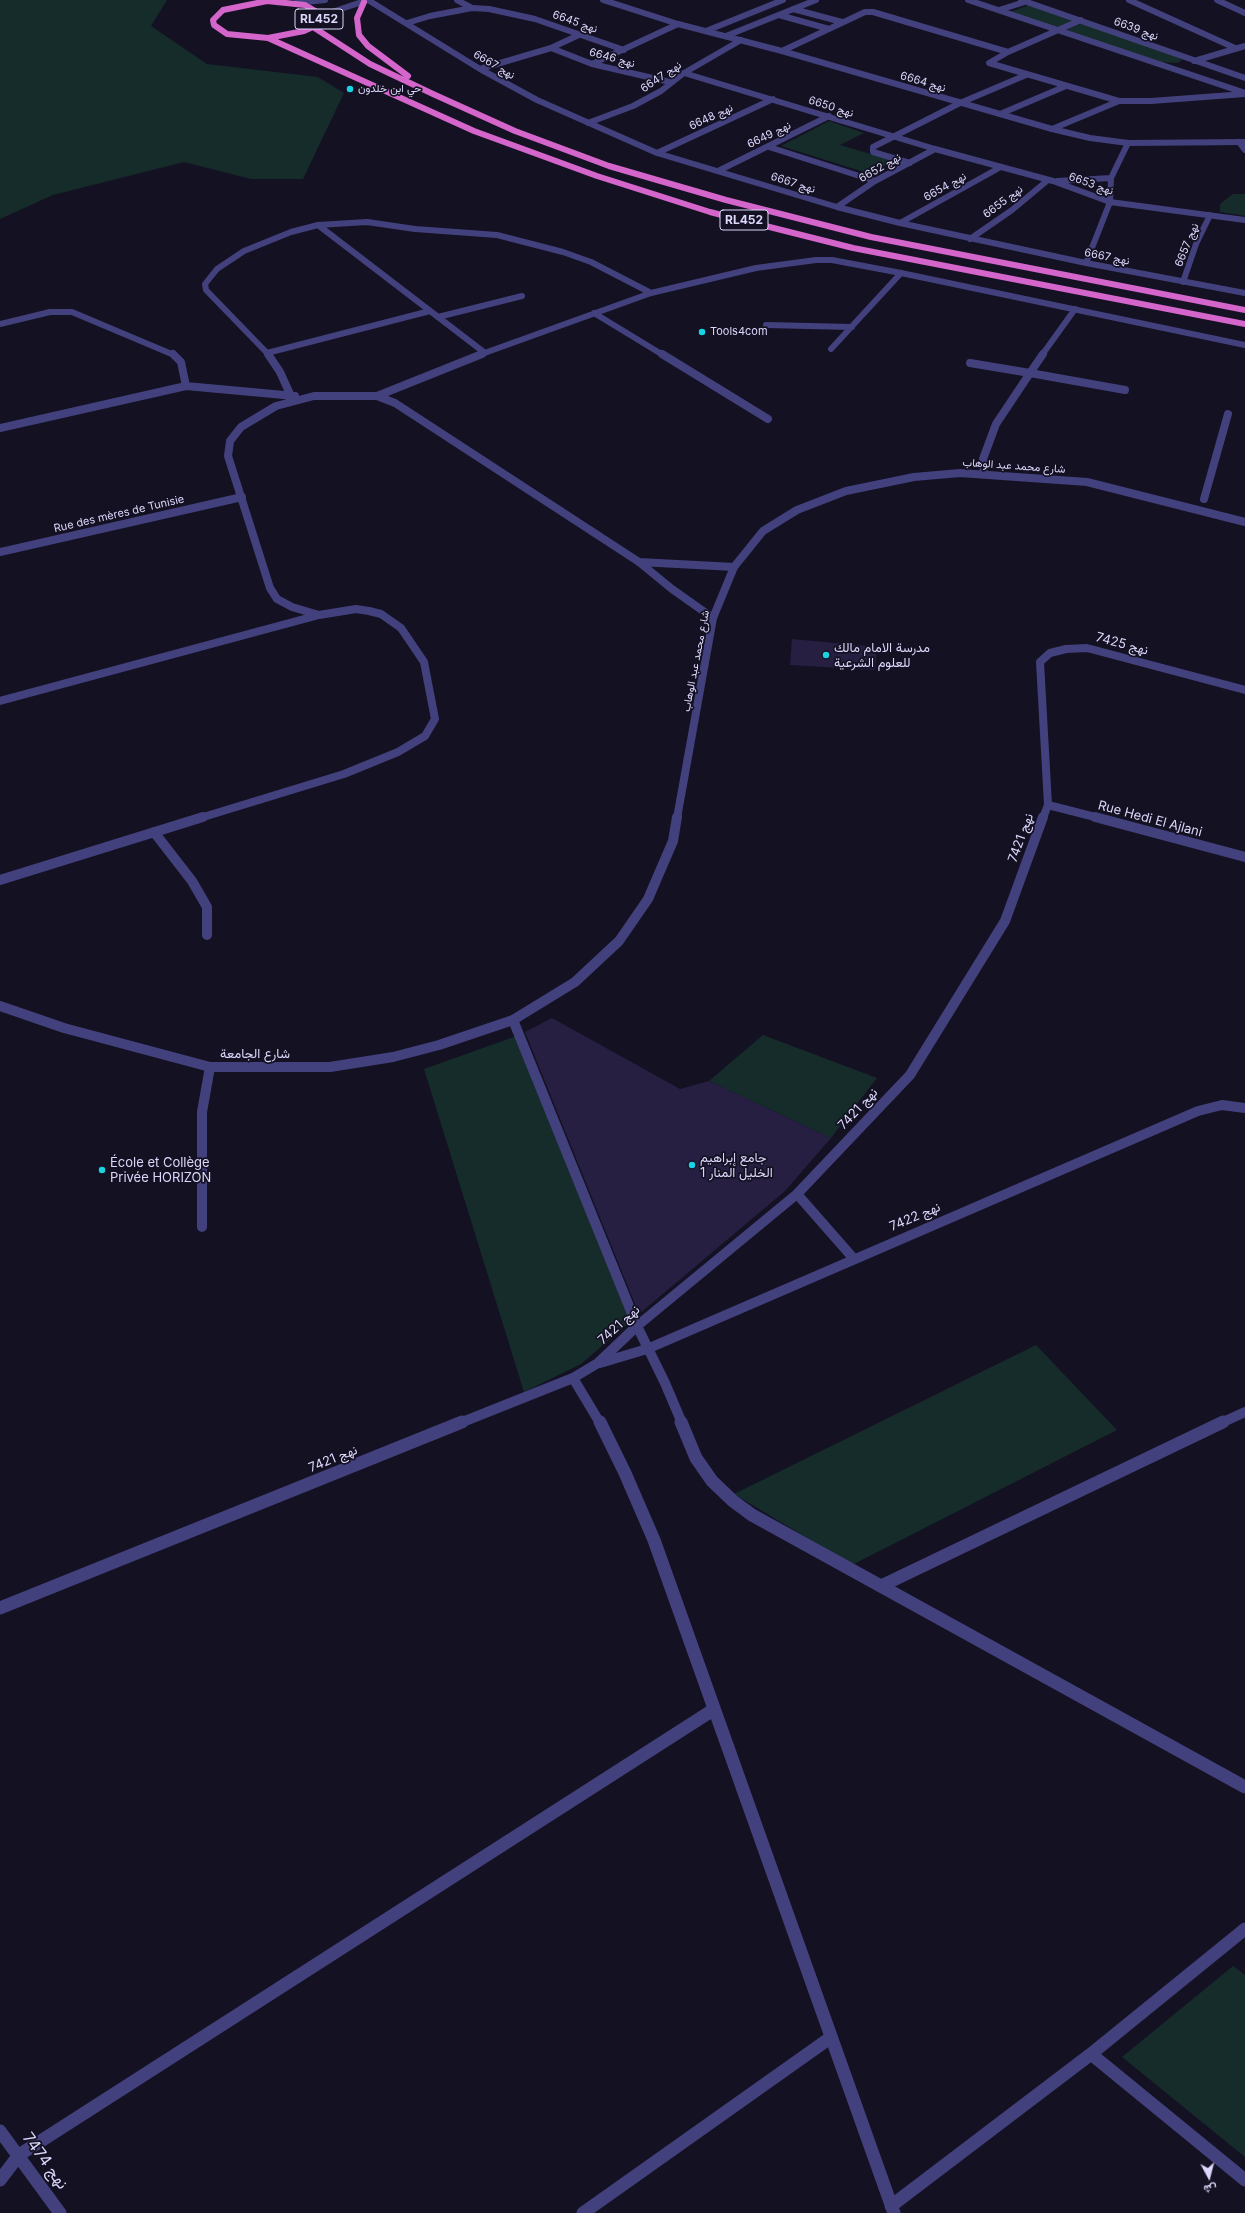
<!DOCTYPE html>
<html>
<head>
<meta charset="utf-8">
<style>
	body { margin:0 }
	#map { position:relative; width:1245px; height:2213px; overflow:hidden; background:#141123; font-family:Inter,Vazirmatn,sans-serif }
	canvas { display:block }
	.north { position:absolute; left:1189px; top:2157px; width:40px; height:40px; -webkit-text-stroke:3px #141123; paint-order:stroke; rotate:173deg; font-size:11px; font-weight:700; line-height:16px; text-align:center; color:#dbd7fb }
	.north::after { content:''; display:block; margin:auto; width:14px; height:18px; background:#dbd7fb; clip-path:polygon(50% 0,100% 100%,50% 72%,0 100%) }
</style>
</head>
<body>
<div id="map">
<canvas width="1245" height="2213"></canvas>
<div class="north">ش</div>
</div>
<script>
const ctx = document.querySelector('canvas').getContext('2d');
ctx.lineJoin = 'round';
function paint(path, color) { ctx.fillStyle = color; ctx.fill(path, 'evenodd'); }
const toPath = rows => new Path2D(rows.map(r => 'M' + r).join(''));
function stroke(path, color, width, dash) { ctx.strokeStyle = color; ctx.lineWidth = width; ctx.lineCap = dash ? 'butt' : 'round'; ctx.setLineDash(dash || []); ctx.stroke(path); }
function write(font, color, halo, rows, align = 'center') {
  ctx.font = font + ' Inter,Vazirmatn,sans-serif'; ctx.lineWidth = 3.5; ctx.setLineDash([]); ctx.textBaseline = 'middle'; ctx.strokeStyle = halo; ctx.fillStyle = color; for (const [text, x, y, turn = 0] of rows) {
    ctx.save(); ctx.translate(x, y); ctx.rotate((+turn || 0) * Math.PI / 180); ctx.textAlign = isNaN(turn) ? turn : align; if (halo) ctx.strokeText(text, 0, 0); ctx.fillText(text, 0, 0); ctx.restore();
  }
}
paint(toPath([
	[0,0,167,0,151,26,207,64,318,77,344,93,303,179,251,179,184,162,53,195,0,219],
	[1029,5,1075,21,1057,28,1010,12],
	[1082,23,1176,56,1182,60,1178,63,1158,62,1064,31],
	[829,121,864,133,840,145,895,161,870,174,781,146],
	[1233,194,1245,194,1245,216,1220,212,1220,204],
	[522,1034,637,1316,581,1364,524,1392,424,1069],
	[763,1035,877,1078,831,1138,709,1081],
	[1036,1345,1117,1430,852,1565,734,1494],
	[1233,1966,1245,1975,1245,2157,1122,2057]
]), '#152c2b');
paint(toPath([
	[792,639,877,647,875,670,790,665],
	[552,1018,680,1089,709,1081,831,1138,785,1191,639,1314,525,1032]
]), '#261f42');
stroke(toPath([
	[706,31,783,0],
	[766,325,852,327],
	[831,349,901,273],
	[1042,355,1075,309]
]), '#43417d', 6);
stroke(toPath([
	[1043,354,1030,373,1125,390],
	[970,363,1030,373],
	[1204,499,1228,414]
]), '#43417d', 8);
stroke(toPath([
	[457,0,472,8],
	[438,317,522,296],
	[267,353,430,311]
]), '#43417d', 6);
stroke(toPath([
	[984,473,983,459,996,424,1030,373]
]), '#43417d', 8);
stroke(toPath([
	[368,0,480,69,537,100,657,153,837,207,900,223,1086,263,1245,293],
	[968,0,1245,93],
	[1021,0,1245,78],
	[1129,0,1235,48],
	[1217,0,1245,13],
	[793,9,842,22],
	[999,10,1028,1],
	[779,15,829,29],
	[1081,20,1008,52,989,63,1119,101,1151,101,1245,94],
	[407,23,430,16,472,8,489,9,535,19,624,50],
	[726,36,816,0],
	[551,48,592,64,670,82],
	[782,51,865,12,873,12,1008,52],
	[1194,61,1245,46],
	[592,64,678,24],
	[480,69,551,48,581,34],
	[684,73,935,149,1053,181,1110,202,1245,220],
	[1000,114,1066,86],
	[588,123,633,106,661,91,684,73,741,40],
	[1052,129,1119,101],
	[1239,142,1245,150],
	[769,147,875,181],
	[657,153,773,99],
	[910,163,873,152,873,147,960,103,1026,75],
	[718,171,829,116],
	[1057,181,1111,178],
	[837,207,875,181,935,149],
	[900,223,999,168],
	[318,225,485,353],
	[970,239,1012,210,1048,180],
	[1086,263,1110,202,1111,178,1128,143],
	[1183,282,1196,244,1210,215],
	[594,313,663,355],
	[0,324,50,312,72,312,174,355],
	[269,355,206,290,205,284,217,269,244,251,291,232,318,225,367,222,415,229,497,235,563,252,591,262,651,293],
	[479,355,651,293,756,268,816,260,832,260,901,273,1245,345]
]), '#43417d', 6);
stroke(toPath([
	[173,354,181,362,186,386],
	[268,354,280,372,290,394],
	[662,354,768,419],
	[377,396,482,354],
	[0,428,186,386,295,396],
	[0,552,242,497],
	[639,562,734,567],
	[0,701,319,615],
	[1048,805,1099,818],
	[200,818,344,774,398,752,425,736,435,719,424,662,401,628,381,614,369,611,356,609,319,615,292,607,277,599,270,588,228,456,230,441,241,427,276,406,314,396,377,396,395,403,639,562,672,589,713,618],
	[1043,818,1048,805,1040,662,1050,653,1066,649,1087,648,1245,690]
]), '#43417d', 8);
stroke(toPath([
	[1095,817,1245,857],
	[154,832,192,881,207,907,207,935],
	[0,880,203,817],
	[513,1020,637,1326,665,1383,682,1423],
	[797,1194,854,1259],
	[202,1227,202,1112,210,1067],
	[600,1363,647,1349,1198,1111,1222,1105,1245,1108],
	[573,1378,600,1423],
	[460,1423,573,1378,598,1363,637,1326,797,1194,910,1075,1005,921,1043,817],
	[1221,1423,1245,1412]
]), '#43417d', 10);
stroke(toPath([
	[600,1422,625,1473,654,1540,894,2213],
	[681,1422,696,1458,712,1481,733,1501,752,1515,1245,1787],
	[881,1586,1223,1422],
	[0,1608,462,1422],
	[1091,2054,1245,2180],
	[0,2131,60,2213],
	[0,2180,19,2155,713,1710],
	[891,2206,1091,2054,1245,1929],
	[583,2213,830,2038]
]), '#43417d', 13);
stroke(toPath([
	[603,0,678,24,782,51,1052,129,1090,138,1128,143,1245,142],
	[296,3,325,0],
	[320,16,368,0]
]), '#43417d', 6);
stroke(toPath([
	[677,818,713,618,734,567,763,531,797,510,846,491,914,477,960,473,1087,482,1245,522]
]), '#43417d', 8);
stroke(toPath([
	[0,1006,64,1028,210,1067,330,1067,393,1057,439,1045,513,1020,575,982,619,941,648,899,673,841,677,817]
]), '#43417d', 10);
stroke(toPath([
	[267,1,305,5,317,12,319,20,313,27,304,31,268,38,227,34,214,25,213,20,223,10,267,1],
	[364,2,357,18,359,35,368,46,408,76],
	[313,27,370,64,433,94,515,131,609,166,726,200,871,237,1245,310],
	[268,38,474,131,597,176,710,212,853,248,1245,324]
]), '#d465ca', 6);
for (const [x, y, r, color] of [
	[350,89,4,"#19d3e5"],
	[702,332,4,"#19d3e5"],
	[826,655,4,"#19d3e5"],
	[692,1165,4,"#19d3e5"],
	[102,1170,4,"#19d3e5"]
]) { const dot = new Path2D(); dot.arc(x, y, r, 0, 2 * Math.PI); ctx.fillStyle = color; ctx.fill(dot); stroke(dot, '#141123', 1.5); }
write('11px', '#dbd7fb', '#141123', [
	["نهج 6645",575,22,19],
	["نهج 6639",1136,29,20],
	["نهج 6646",612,58,15],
	["نهج 6667",494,65,30],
	["نهج 6647",661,77,-34],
	["نهج 6664",923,82,16],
	["نهج 6650",831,107,17],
	["نهج 6648",711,117,-25],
	["نهج 6649",769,135,-26],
	["نهج 6652",880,168,-30],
	["نهج 6667",793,183,17],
	["نهج 6653",1091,184,19],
	["نهج 6654",945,187,-29],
	["نهج 6655",1003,202,-37],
	["نهج 6657",1187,245,-68],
	["نهج 6667",1107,257,11],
	["شارع محمد عبد الوهاب",1014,466,4],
	["Rue des mères de Tunisie",119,514,-13],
	["شارع محمد عبد الوهاب",696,661,-79]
]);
write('11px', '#dbd7fb', '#141123', [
	["حي ابن خلدون",358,89],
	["Tools4com",710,332]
], 'left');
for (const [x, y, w] of [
	[319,19,48],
	[744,220,48]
]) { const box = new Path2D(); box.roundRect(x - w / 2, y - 10, w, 20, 3); ctx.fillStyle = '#141123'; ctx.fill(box); stroke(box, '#dbd7fb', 1); }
write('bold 12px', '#dbd7fb', null, [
	["RL452",319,19],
	["RL452",744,220]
]);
write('13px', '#dbd7fb', '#141123', [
	["نهج 7425",1122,644,15],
	["Rue Hedi El Ajlani",1150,819,15],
	["نهج 7421",1021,838,-70],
	["شارع الجامعة",255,1054],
	["نهج 7421",858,1109,-47],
	["نهج 7422",915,1217,-23],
	["نهج 7421",619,1325,-42],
	["نهج 7421",333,1459,-22]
]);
write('13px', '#dbd7fb', '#141123', [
	["مدرسة الامام مالك",834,648],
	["للعلوم الشرعية",834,663],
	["جامع إبراهيم",700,1158],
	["الخليل المنار 1",700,1173],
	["École et Collège",110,1163],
	["Privée HORIZON",110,1178]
], 'left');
write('16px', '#dbd7fb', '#141123', [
	["نهج 7474",45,2161,54]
]);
</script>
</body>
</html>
